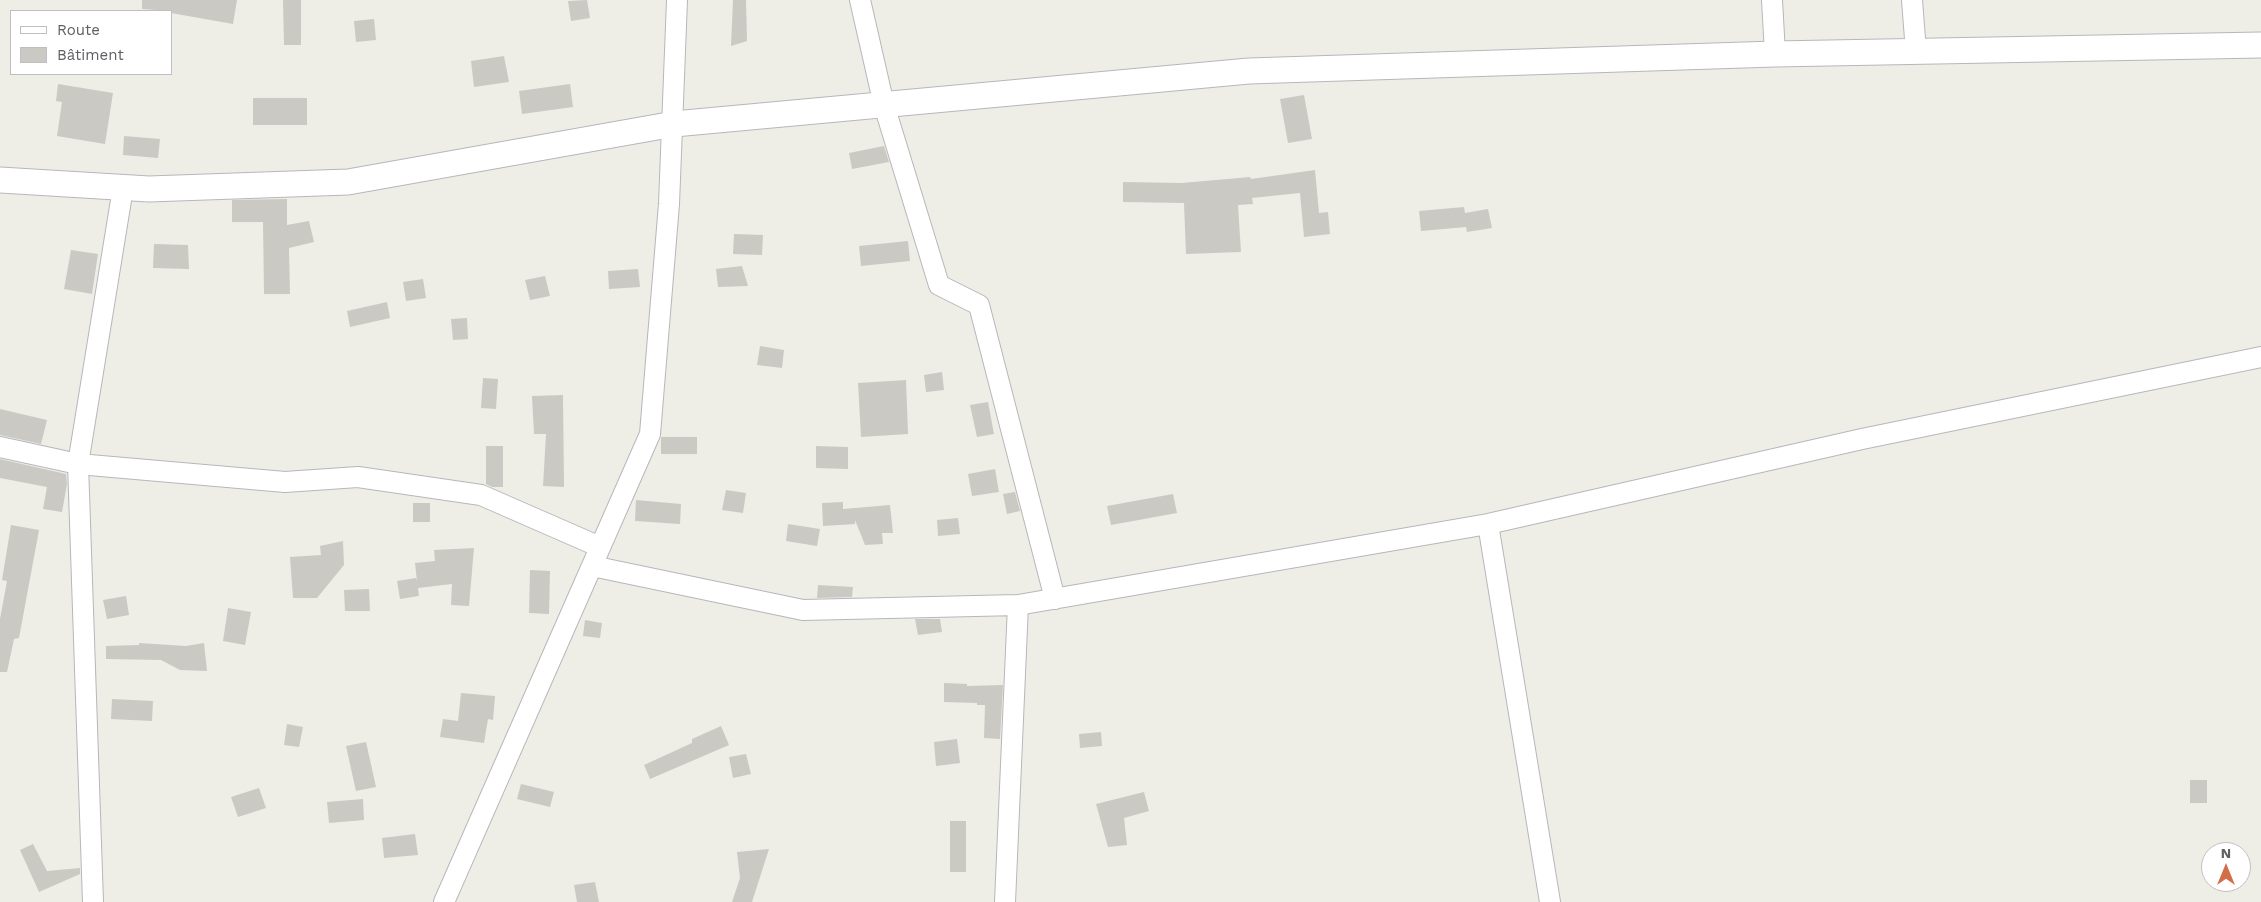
<!DOCTYPE html>
<html>
<head>
<meta charset="utf-8">
<style>
	body { margin:0 }
	#map { position:relative; width:2261px; height:902px; overflow:hidden; background:#eeeee7; font-family:"Work Sans",sans-serif }
	canvas { display:block }
	.legend { position:absolute; left:10px; top:10px; width:162px; height:65px; box-sizing:border-box; background:#fff; border:1px solid #bfbfc1; margin:0; padding:6px 9px; list-style:none; font-size:15px; color:#5e6065 }
	.legend li { display:flex; align-items:center; gap:10px; height:25px }
	.legend b { width:25px; border:1px solid #bfbfc1 }
	.north { position:absolute; left:2201px; top:842px; width:50px; height:50px; box-sizing:border-box; background:#fff; border:1px solid #bfbfc1; border-radius:50%; rotate:0deg; font-size:14px; font-weight:700; line-height:20px; text-align:center; color:#5e6065 }
	.north::after { content:''; display:block; margin:auto; width:18px; height:22px; background:#d36f48; clip-path:polygon(50% 0,100% 100%,50% 72%,0 100%) }
</style>
</head>
<body>
<div id="map">
<canvas width="2261" height="902"></canvas>
<ul class="legend">
<li><b style="height:6px;background:#fff"></b>Route</li>
<li><b style="height:14px;background:#cac9c3"></b>Bâtiment</li>
</ul>
<div class="north">N</div>
</div>
<script>
const ctx = document.querySelector('canvas').getContext('2d');
ctx.lineJoin = 'round';
function paint(path, color) { ctx.fillStyle = color; ctx.fill(path, 'evenodd'); }
const toPath = rows => new Path2D(rows.map(r => 'M' + r).join(''));
function stroke(path, color, width, dash) { ctx.strokeStyle = color; ctx.lineWidth = width; ctx.lineCap = dash ? 'butt' : 'round'; ctx.setLineDash(dash || []); ctx.stroke(path); }
paint(toPath([
	[142,0,237,0,233,24,171,13,171,11,142,9],
	[283,0,301,0,301,45,284,45],
	[587,0,590,18,571,21,568,1],
	[733,0,746,0,747,41,731,46],
	[374,19,376,40,356,42,354,21],
	[504,56,509,82,474,87,471,61],
	[58,84,113,93,105,144,57,136,62,102,56,101],
	[570,84,573,107,522,114,519,91],
	[1304,95,1312,139,1288,143,1280,99],
	[253,98,307,98,307,125,253,125],
	[124,136,160,139,158,158,123,155],
	[884,146,889,162,852,169,849,153],
	[1315,170,1319,213,1328,212,1330,234,1304,237,1300,193,1252,198,1253,204,1238,205,1241,252,1186,254,1184,203,1123,202,1123,182,1182,183,1250,177,1251,179],
	[287,199,287,225,309,221,314,242,289,248,290,294,264,294,263,222,232,222,232,200],
	[1464,207,1465,213,1488,209,1492,228,1467,232,1466,227,1421,231,1419,211],
	[734,234,763,235,762,255,733,254],
	[908,241,910,261,861,266,859,246],
	[154,244,188,245,189,269,153,268],
	[71,250,98,254,92,294,64,289],
	[742,266,748,286,718,287,716,269],
	[638,269,640,287,609,289,608,271],
	[545,276,550,296,530,300,525,280],
	[423,279,426,298,406,301,403,282],
	[387,302,390,318,350,327,347,311],
	[467,318,468,339,453,340,451,319],
	[760,346,784,350,782,368,757,365],
	[942,372,944,390,926,392,924,375],
	[483,378,498,379,496,409,481,408],
	[906,380,908,434,861,437,858,383],
	[563,395,564,487,543,486,546,434,534,434,532,396],
	[988,402,994,434,977,437,970,405],
	[0,409,47,420,41,444,0,435],
	[661,437,697,437,697,454,661,454],
	[486,446,503,446,503,487,492,487,486,484],
	[816,446,848,447,848,469,816,468],
	[0,459,66,474,67,484,62,512,43,509,47,487,0,478],
	[995,469,999,492,972,496,968,474],
	[726,490,746,493,743,513,722,510],
	[1015,492,1020,511,1007,514,1003,494],
	[1173,494,1177,513,1111,525,1107,506],
	[636,500,681,504,680,524,635,521],
	[843,502,843,509,890,505,893,533,882,533,883,544,865,545,855,520,855,524,823,526,822,503],
	[413,503,430,503,430,522,413,522],
	[958,518,960,534,938,536,937,520],
	[788,524,820,529,817,546,786,541],
	[11,525,39,530,19,638,14,639,7,672,0,672,0,619,7,581,2,580],
	[343,541,344,565,317,598,293,598,290,557,321,555,320,546],
	[474,548,469,606,451,605,452,584,418,588,419,596,400,599,397,581,416,578,417,581,415,563,435,561,434,550],
	[530,570,550,571,549,614,529,613],
	[818,585,853,587,852,597,817,598],
	[369,589,370,611,345,611,344,590],
	[126,596,129,615,107,619,103,600],
	[228,608,251,612,245,645,223,641],
	[915,619,940,619,942,632,918,635],
	[585,620,602,623,600,638,583,636],
	[139,643,186,646,204,643,207,671,180,670,161,660,106,659,106,646,139,645],
	[944,683,967,684,967,686,1003,685,1000,739,984,738,985,705,977,705,977,703,944,702],
	[461,693,495,696,493,720,488,719,484,743,440,737,443,719,458,721],
	[112,699,153,701,152,721,111,719],
	[287,724,303,727,299,747,284,745],
	[721,726,729,745,650,779,644,765,692,743,692,739],
	[1101,732,1102,746,1080,748,1079,734],
	[957,739,960,763,936,766,934,742],
	[366,742,376,787,356,791,346,746],
	[746,754,751,774,733,778,729,757],
	[2190,780,2207,780,2207,803,2190,803],
	[521,784,554,792,550,807,517,799],
	[259,788,266,808,238,817,231,797],
	[1144,792,1149,811,1124,818,1127,845,1108,847,1096,804],
	[363,799,364,820,329,823,327,802],
	[950,821,966,821,966,872,950,872],
	[415,834,418,855,384,858,382,838],
	[33,844,47,871,80,868,80,874,39,892,20,850],
	[769,849,752,902,732,902,740,878,737,852],
	[595,882,599,902,577,902,574,885]
]), '#cac9c3');
const minor = toPath([
	[860,0,884,105,939,285,979,305,1055,599],
	[1772,0,1775,54],
	[1912,0,1916,52],
	[0,447,78,464,285,482,358,477,481,495,600,547],
	[1488,524,1550,902],
	[592,566,803,610,1018,605,1488,524,1862,439,2261,357],
	[93,902,78,464,123,188],
	[444,902,650,434,669,204,677,0],
	[1005,902,1018,605]
]);
const tertiary = toPath([
	[0,180,149,189,348,182,674,124,1249,71,1775,54,2261,45]
]);
stroke(minor, '#b7b7bb', 22);
stroke(tertiary, '#b7b7bb', 27);
stroke(minor, '#fff', 20);
stroke(tertiary, '#fff', 25);
</script>
</body>
</html>
